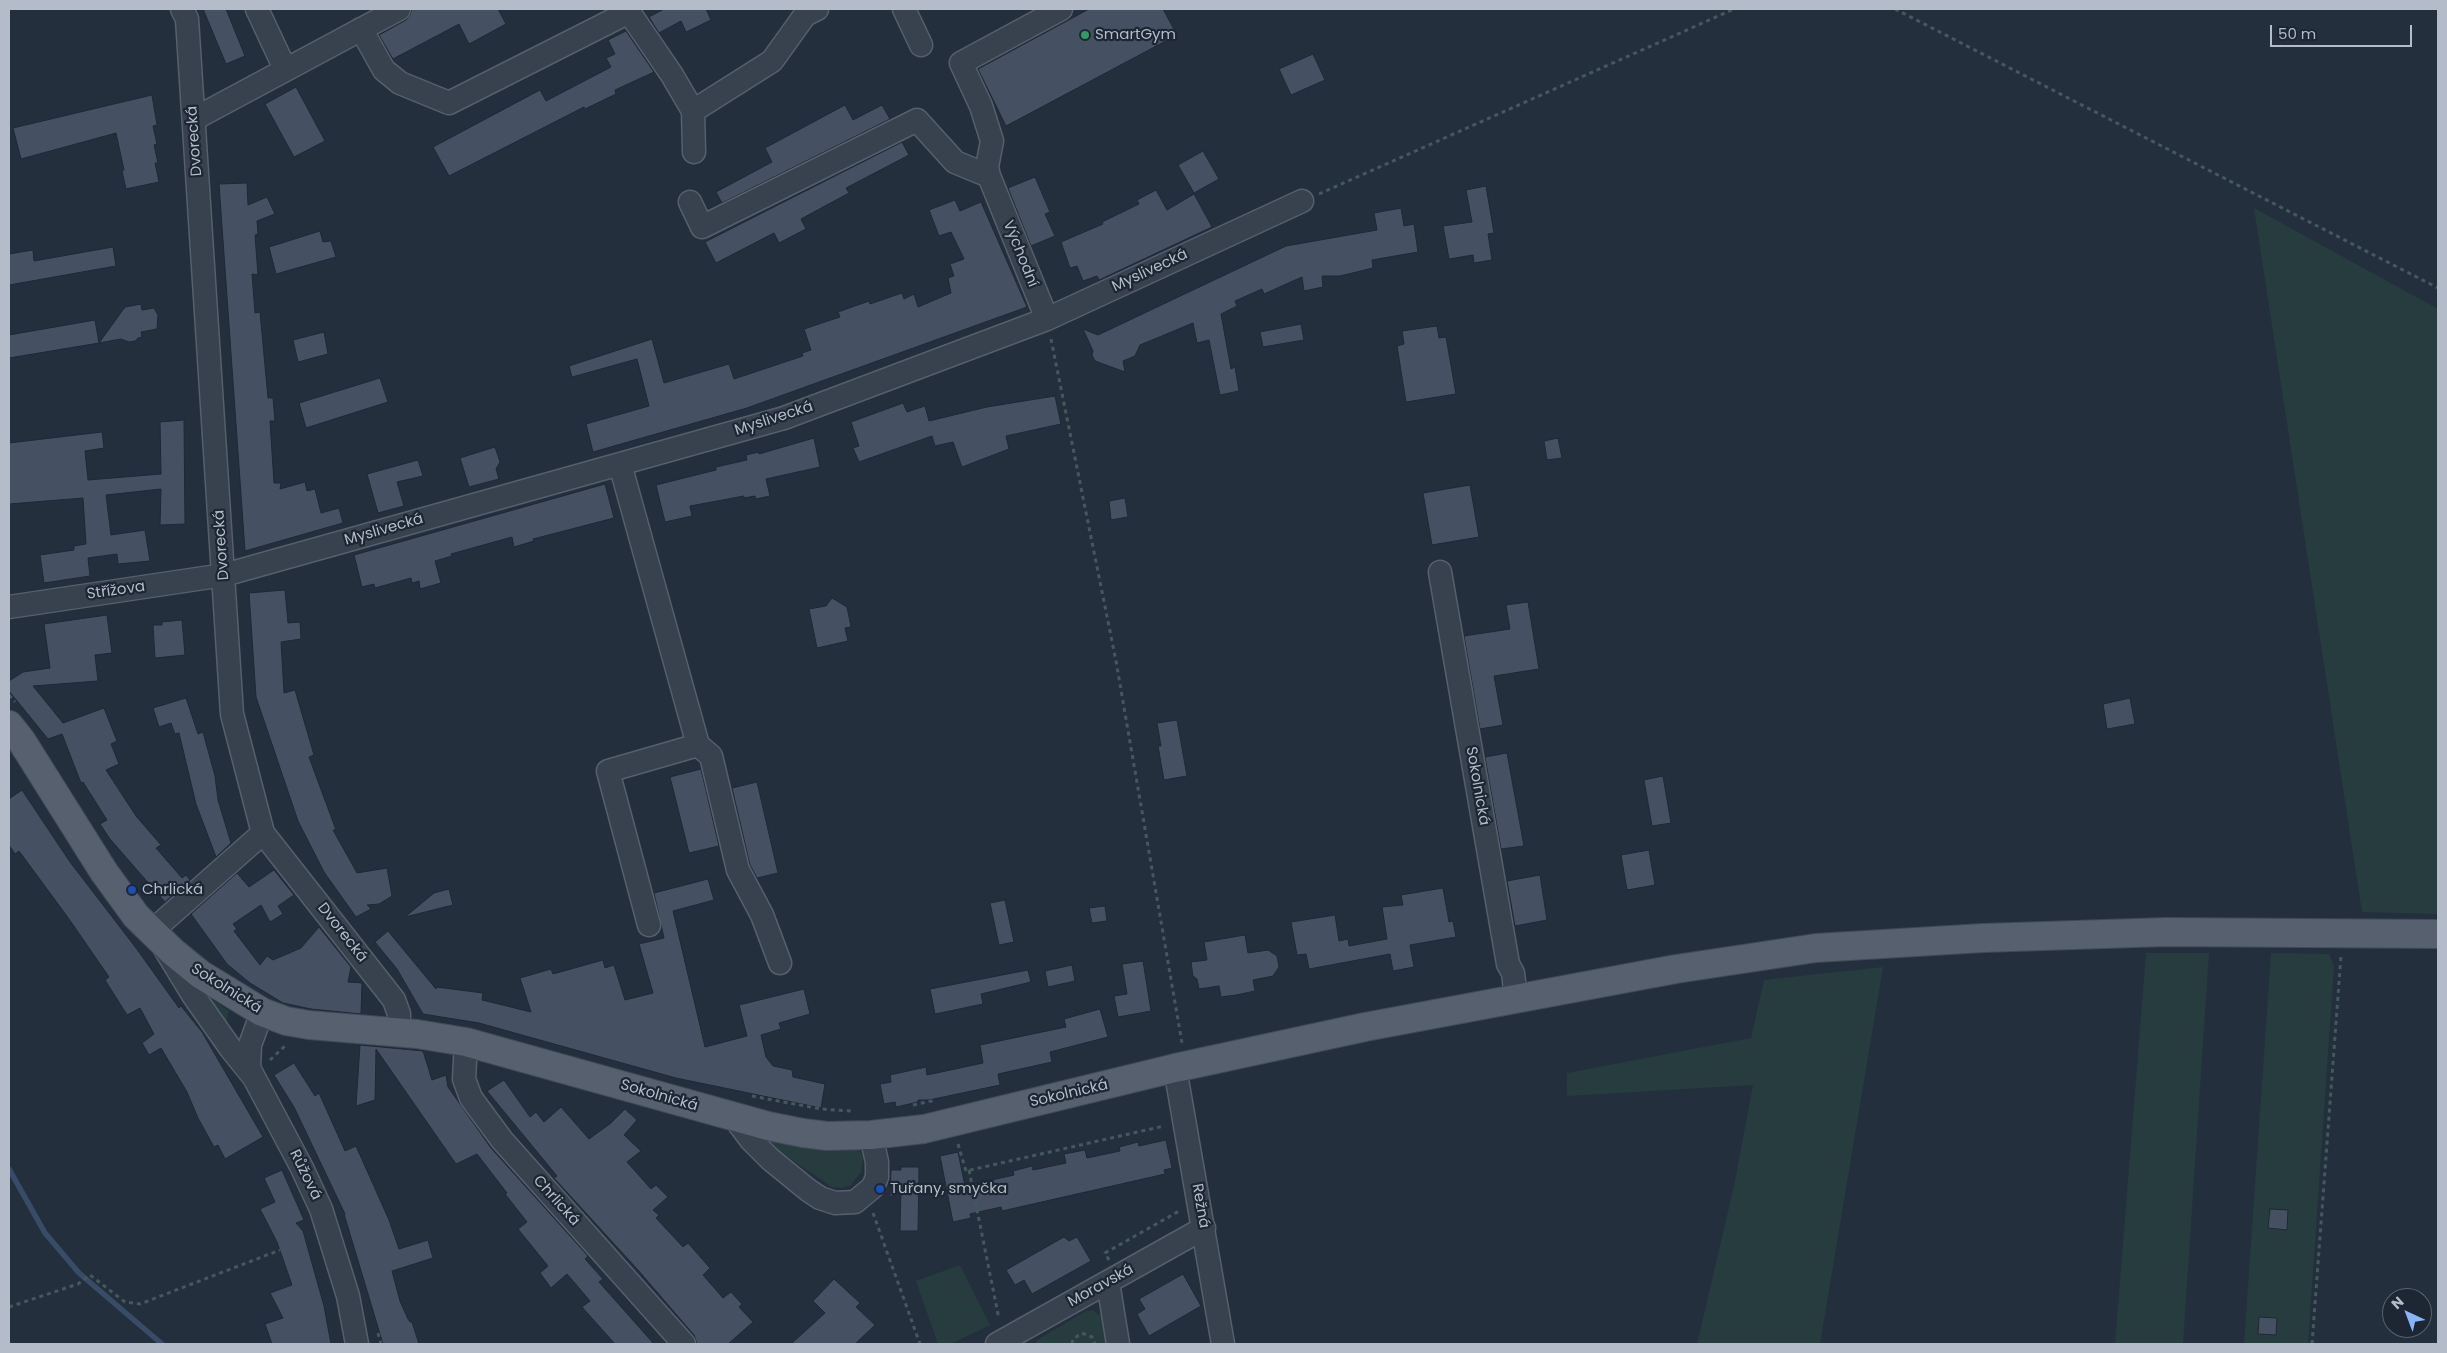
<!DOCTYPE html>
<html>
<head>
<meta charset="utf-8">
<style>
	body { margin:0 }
	#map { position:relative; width:2447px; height:1353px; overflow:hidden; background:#242f3e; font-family:Poppins,sans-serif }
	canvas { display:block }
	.frame { position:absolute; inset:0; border:10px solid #b4bcc9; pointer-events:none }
	.north { position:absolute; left:2382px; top:1288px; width:50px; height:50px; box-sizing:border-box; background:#1d2633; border:1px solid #59626f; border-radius:50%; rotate:317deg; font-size:14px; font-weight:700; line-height:20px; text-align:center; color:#b4bcc9 }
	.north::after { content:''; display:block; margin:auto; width:18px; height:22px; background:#8ab4f8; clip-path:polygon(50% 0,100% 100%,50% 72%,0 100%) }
	.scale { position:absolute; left:2270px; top:25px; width:142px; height:22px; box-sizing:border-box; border:2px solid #b4bcc9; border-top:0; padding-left:6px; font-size:15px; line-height:18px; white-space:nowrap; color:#b4bcc9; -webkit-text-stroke:4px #1d2633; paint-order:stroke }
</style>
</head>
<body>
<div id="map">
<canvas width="2447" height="1353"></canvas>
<div class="frame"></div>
<div class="north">N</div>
<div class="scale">50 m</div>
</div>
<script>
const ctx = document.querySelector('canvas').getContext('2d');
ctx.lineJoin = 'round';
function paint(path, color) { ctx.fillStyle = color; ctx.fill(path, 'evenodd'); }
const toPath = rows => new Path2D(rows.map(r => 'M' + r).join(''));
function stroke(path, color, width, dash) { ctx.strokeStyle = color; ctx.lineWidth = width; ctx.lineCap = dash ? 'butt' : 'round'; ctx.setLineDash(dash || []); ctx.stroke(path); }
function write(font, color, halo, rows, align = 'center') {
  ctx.font = font + ' Poppins,sans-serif'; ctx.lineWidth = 4.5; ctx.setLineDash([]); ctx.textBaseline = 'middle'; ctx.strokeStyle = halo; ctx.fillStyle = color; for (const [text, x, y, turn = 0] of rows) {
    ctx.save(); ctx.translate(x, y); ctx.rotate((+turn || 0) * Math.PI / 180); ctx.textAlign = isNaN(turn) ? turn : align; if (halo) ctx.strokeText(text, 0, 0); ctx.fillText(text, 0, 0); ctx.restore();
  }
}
paint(toPath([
	[2254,208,2438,309,2438,914,2362,912],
	[2146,953,2209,953,2183,1344,2115,1344],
	[2271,953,2329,954,2334,966,2308,1344,2244,1344],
	[1883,967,1820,1344,1697,1344,1734,1186,1753,1085,1567,1096,1567,1073,1751,1038,1764,980],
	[199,991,229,1011,226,1024],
	[767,1139,796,1146,827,1149,856,1149,861,1152,863,1157,861,1172,851,1185,841,1188,832,1187,770,1145,765,1141],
	[960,1265,990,1325,951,1344,938,1344,916,1281],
	[1094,1310,1098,1315,1104,1315,1109,1344,1037,1344,1037,1340,1086,1311]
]), '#263c3f');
stroke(toPath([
	[9,1169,45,1233,79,1273,162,1344]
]), '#394c67', 5.5);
const building = toPath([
	[203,9,226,9,245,56,226,64,203,9],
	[412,9,498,9,506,24,469,44,459,24,393,59,379,35,406,20,410,15,412,9],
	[664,9,706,9,711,20,686,32,681,21,659,33,649,17,664,9],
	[1089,9,1163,9,1177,35,1006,126,978,69,1089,9],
	[626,31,654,72,615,90,616,94,585,109,584,107,449,176,433,147,540,90,546,101,611,67,606,58,615,54,608,40,626,31],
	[1313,54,1325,80,1291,95,1279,69,1313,54],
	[296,87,325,141,294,157,265,104,296,87],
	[152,95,157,125,153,126,157,144,154,145,158,163,155,163,159,182,126,189,122,171,124,170,116,133,21,159,13,128,152,95],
	[845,105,853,120,882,105,890,119,722,203,716,192,772,162,765,148,845,105],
	[902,142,909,155,846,188,849,193,801,219,806,229,779,243,774,233,716,263,705,242,902,142],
	[1203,151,1219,179,1194,193,1178,165,1203,151],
	[1035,177,1050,212,1045,214,1055,236,1031,246,1008,188,1035,177],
	[247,183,248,205,267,197,275,214,257,221,258,234,255,235,258,275,252,274,255,313,260,312,268,398,273,398,275,421,270,421,274,483,281,483,280,489,305,482,307,491,315,489,321,513,339,508,343,523,245,551,219,184,247,183],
	[1486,186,1494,233,1488,234,1492,260,1474,263,1473,255,1449,259,1443,226,1472,222,1466,190,1486,186],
	[1156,190,1167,210,1194,194,1212,227,1099,280,1097,276,1083,281,1077,266,1070,268,1061,242,1103,224,1102,222,1139,204,1137,200,1156,190],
	[955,200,960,211,981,202,1027,307,747,408,593,452,586,424,649,406,637,359,572,377,569,366,652,339,664,383,729,364,734,379,803,356,802,353,811,350,804,329,840,317,838,312,869,301,870,304,902,293,904,299,914,294,918,307,951,293,948,278,954,276,950,264,964,259,951,232,939,236,929,210,955,200],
	[1401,208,1404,226,1414,224,1418,252,1372,260,1373,268,1340,276,1322,276,1323,287,1304,291,1302,277,1264,294,1262,289,1235,301,1237,306,1221,314,1231,369,1235,367,1239,391,1220,395,1209,340,1197,343,1193,323,1140,345,1135,356,1123,361,1125,372,1095,361,1092,355,1093,351,1083,329,1098,335,1286,246,1377,230,1374,213,1401,208],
	[320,231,323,242,331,241,336,257,276,274,269,247,320,231],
	[113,247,116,266,9,285,9,254,33,250,34,261,113,247],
	[141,304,142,310,154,308,158,315,157,329,141,332,142,337,138,338,135,341,129,342,121,339,99,343,125,307,141,304],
	[95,320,99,343,9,358,9,335,95,320],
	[1301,324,1304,340,1263,347,1260,332,1301,324],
	[1437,326,1439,338,1446,337,1456,394,1406,402,1397,346,1404,344,1402,331,1437,326],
	[324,332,328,354,298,362,293,340,324,332],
	[380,378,388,402,306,428,299,403,380,378],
	[1055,396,1061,424,1006,436,1009,449,962,467,953,442,935,446,932,436,859,462,853,448,859,446,851,422,903,403,907,412,925,406,929,421,987,407,1055,396],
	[184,420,185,524,160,525,161,489,106,495,111,535,145,530,150,561,118,564,117,554,88,558,90,576,44,583,40,555,74,550,74,546,86,544,83,498,9,504,9,443,102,432,104,448,85,451,88,480,161,474,160,422,184,420],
	[814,438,820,467,766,479,770,496,756,499,755,496,744,498,744,496,690,506,692,516,665,522,656,485,716,470,716,467,747,460,746,455,759,452,759,454,814,438],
	[1558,438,1562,458,1547,460,1544,441,1558,438],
	[495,447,500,462,496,469,499,479,469,487,460,458,495,447],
	[418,460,423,476,397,482,404,506,378,513,367,474,418,460],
	[605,484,614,518,533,539,534,541,514,547,512,537,451,554,452,556,435,561,441,583,420,589,419,581,412,583,411,578,375,588,374,584,362,587,354,555,605,484],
	[1470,485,1479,537,1432,545,1423,493,1470,485],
	[1125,498,1128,517,1111,520,1109,501,1125,498],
	[285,590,288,623,300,622,301,639,281,642,284,693,295,690,314,755,309,757,336,830,333,830,357,873,387,868,392,896,379,904,367,905,371,909,356,917,324,872,298,821,256,697,249,593,285,590],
	[832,598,847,607,851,627,845,628,848,641,817,648,809,609,826,606,832,598],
	[1528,602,1539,669,1494,676,1503,725,1480,729,1464,636,1510,629,1506,605,1528,602],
	[107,615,112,653,95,655,98,681,33,686,63,723,104,708,117,741,111,744,119,764,106,770,136,816,161,845,156,848,182,878,186,875,190,880,165,902,110,839,100,824,107,820,83,782,81,783,62,734,48,739,9,691,9,681,23,672,50,668,44,624,107,615],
	[182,620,185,655,155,658,153,625,162,625,162,622,182,620],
	[186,698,198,734,203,732,215,776,218,800,231,843,216,857,196,804,179,733,175,734,171,723,159,727,153,708,186,698],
	[2130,698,2135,724,2107,729,2103,704,2130,698],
	[1177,720,1187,776,1164,780,1158,746,1161,746,1157,723,1177,720],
	[1507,753,1524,846,1501,849,1485,757,1507,753],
	[701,769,719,846,689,853,670,777,701,769],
	[1663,776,1671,823,1652,826,1644,780,1663,776],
	[757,782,778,873,757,878,750,865,732,788,757,782],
	[22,790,70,862,136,948,179,1008,181,1006,202,1032,263,1137,225,1159,218,1145,214,1147,198,1118,187,1092,161,1048,149,1055,142,1043,154,1034,140,1008,127,1015,105,980,109,977,69,919,19,851,15,854,9,845,9,799,22,790],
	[1649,850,1655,885,1627,890,1621,855,1649,850],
	[274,870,294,895,278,906,283,914,270,922,261,905,233,924,237,929,234,931,260,965,267,956,273,960,301,948,319,927,351,967,348,982,362,983,361,1014,311,1009,283,1003,250,983,227,964,191,914,237,873,249,887,274,870],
	[1540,875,1547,920,1515,926,1507,881,1540,875],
	[708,879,714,900,673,911,705,1047,747,1036,739,1005,804,989,810,1014,779,1023,781,1029,761,1035,766,1057,773,1066,792,1070,793,1077,825,1084,821,1108,676,1078,479,1023,423,1014,397,969,375,942,388,931,436,989,436,987,483,993,482,1000,531,1012,520,978,551,969,553,974,603,960,605,968,614,965,625,1000,653,993,639,944,664,938,654,893,708,879],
	[1443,888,1449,922,1453,921,1456,937,1410,945,1414,967,1393,971,1390,954,1309,969,1306,954,1297,955,1291,922,1335,915,1339,941,1348,939,1349,946,1387,939,1382,907,1403,905,1401,895,1443,888],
	[449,889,453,905,405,917,434,893,449,889],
	[1005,900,1014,942,999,945,990,903,1005,900],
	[1105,906,1107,921,1092,923,1089,908,1105,906],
	[1245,935,1248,953,1268,950,1277,956,1279,967,1273,976,1253,980,1255,991,1236,995,1221,997,1219,986,1199,989,1197,979,1193,976,1191,962,1207,960,1204,942,1245,935],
	[1143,961,1151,1011,1118,1017,1114,996,1127,994,1122,964,1143,961],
	[1072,965,1075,981,1048,987,1045,971,1072,965],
	[1028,970,1031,982,981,994,983,1004,935,1014,930,989,1028,970],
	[1100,1009,1108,1037,1050,1052,1052,1062,998,1074,1000,1085,929,1100,918,1100,918,1102,896,1107,895,1102,884,1104,880,1084,891,1082,890,1075,926,1067,927,1075,983,1063,980,1045,1066,1027,1064,1019,1100,1009],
	[360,1045,423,1051,432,1080,446,1075,448,1087,491,1148,588,1256,585,1259,603,1279,599,1282,654,1344,615,1344,582,1307,590,1301,567,1274,551,1288,540,1273,548,1266,518,1229,527,1222,505,1194,507,1193,477,1154,456,1164,376,1049,375,1100,356,1106,360,1045],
	[294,1063,315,1096,319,1093,345,1151,356,1146,389,1220,399,1249,428,1240,433,1258,392,1271,400,1301,408,1319,410,1322,412,1322,419,1344,383,1344,344,1214,345,1214,294,1107,274,1075,294,1063],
	[504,1080,530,1117,536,1112,544,1122,561,1107,589,1139,611,1123,625,1109,637,1120,624,1135,641,1151,627,1162,651,1189,656,1185,668,1197,653,1210,659,1215,656,1218,683,1247,688,1243,710,1268,703,1275,723,1298,731,1292,742,1304,739,1307,753,1322,728,1344,697,1344,694,1335,638,1270,554,1178,557,1176,487,1091,504,1080],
	[1166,1140,1172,1168,1164,1170,1165,1174,1002,1211,1001,1207,970,1214,971,1218,953,1222,940,1156,958,1152,965,1186,1014,1175,1013,1171,1032,1166,1033,1170,1066,1163,1064,1154,1085,1150,1087,1158,1120,1151,1119,1147,1138,1142,1139,1146,1166,1140],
	[901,1167,919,1167,918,1231,900,1231,901,1187,890,1198,891,1170,901,1170,901,1167],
	[282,1170,304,1220,296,1223,303,1231,324,1306,331,1344,272,1344,265,1324,283,1318,270,1293,292,1285,277,1242,260,1209,275,1202,264,1178,282,1170],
	[2270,1209,2288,1210,2287,1230,2268,1228,2270,1209],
	[1064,1237,1069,1241,1077,1237,1091,1261,1032,1294,1024,1280,1015,1285,1006,1270,1064,1237],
	[1183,1274,1201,1306,1149,1336,1137,1314,1145,1309,1139,1299,1183,1274],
	[834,1279,860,1303,856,1307,875,1325,855,1344,791,1344,825,1313,813,1301,834,1279],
	[2259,1317,2277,1318,2276,1335,2258,1334,2259,1317]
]);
paint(building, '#455162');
stroke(building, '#1f2835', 1);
const minor = toPath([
	[182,9,187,19,232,714,263,833,394,1000,399,1014,399,1033],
	[257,9,285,69],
	[904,9,921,45],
	[361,29,384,70,400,83,449,103,629,12,672,75,693,111,694,152],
	[693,111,772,61,805,15,817,9],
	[194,119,399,9],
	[690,202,702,227,917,120,955,162,989,176],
	[1047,319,989,176,987,167,992,141,981,106,961,63,1061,9],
	[620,464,698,745,711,756,738,870,762,915,780,963],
	[1440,572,1508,964,1513,973,1516,998],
	[9,607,224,575,784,418,1047,319,1302,201],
	[649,925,608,771,698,745],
	[151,932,263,833],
	[165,949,193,995,231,1049,252,1075],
	[262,1012,250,1045,249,1068,302,1168,321,1209,348,1296,357,1344],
	[466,1042,464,1079,471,1098,502,1140,684,1344],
	[1175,1068,1223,1344],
	[733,1116,751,1140,770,1159,808,1190,820,1198,835,1203,855,1202,873,1187,877,1177,877,1162,871,1135],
	[1108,1282,1118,1344],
	[997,1344,1204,1228]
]);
const major = toPath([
	[9,725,21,740,104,872,136,916,173,952,200,974,262,1012,286,1021,309,1025,417,1034,466,1042,768,1126,803,1133,827,1136,871,1135,924,1129,1175,1068,1365,1027,1676,969,1816,948,1983,938,2166,932,2438,934]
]);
stroke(minor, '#565f6c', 25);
stroke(major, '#414a57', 30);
stroke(toPath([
	[1895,9,2438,288],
	[1319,194,1734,9],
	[1051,339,1116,661,1182,1043],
	[9,695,15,702],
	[270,1060,287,1044],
	[752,1096,821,1109,852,1111],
	[913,1105,936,1100],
	[958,1144,966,1171,1164,1126],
	[969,1170,999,1319],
	[873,1213,920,1344],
	[1109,1260,1105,1253,1181,1210],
	[9,1307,78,1284,90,1275,125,1302,140,1304,280,1250],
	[378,1333,381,1344],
	[1072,1344,1073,1339,1082,1333,1092,1337,1095,1344],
	[2312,1344,2341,956]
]), '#44595c', 3, [4, 4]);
stroke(minor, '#38414e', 22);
stroke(major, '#56606e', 28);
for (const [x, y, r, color] of [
	[1085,35,5,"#2e9e5b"],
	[132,890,5,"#1a4fb4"],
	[880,1189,5,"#1a4fb4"]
]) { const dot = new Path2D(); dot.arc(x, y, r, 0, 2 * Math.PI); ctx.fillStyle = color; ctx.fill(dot); stroke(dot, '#1d2633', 2); }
write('15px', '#b4bcc9', '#1d2633', [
	["SmartGym",1095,35],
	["Chrlická",142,890],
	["Tuřany, smyčka",890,1189]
], 'left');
write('15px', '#b4bcc9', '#1d2633', [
	["Dvorecká",195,141,-94],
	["Východní",1020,254,68],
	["Myslivecká",1150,271,-25],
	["Myslivecká",774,419,-18],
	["Myslivecká",384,530,-16],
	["Dvorecká",222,545,-94],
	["Střížova",116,591,-8],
	["Sokolnická",1477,786,80],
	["Dvorecká",342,933,52],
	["Sokolnická",226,989,32],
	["Sokolnická",1069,1094,-13],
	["Sokolnická",659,1096,16],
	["Růžová",305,1175,64],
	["Chrlická",556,1201,48],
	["Režná",1200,1206,80],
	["Moravská",1101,1286,-29]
]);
</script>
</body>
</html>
